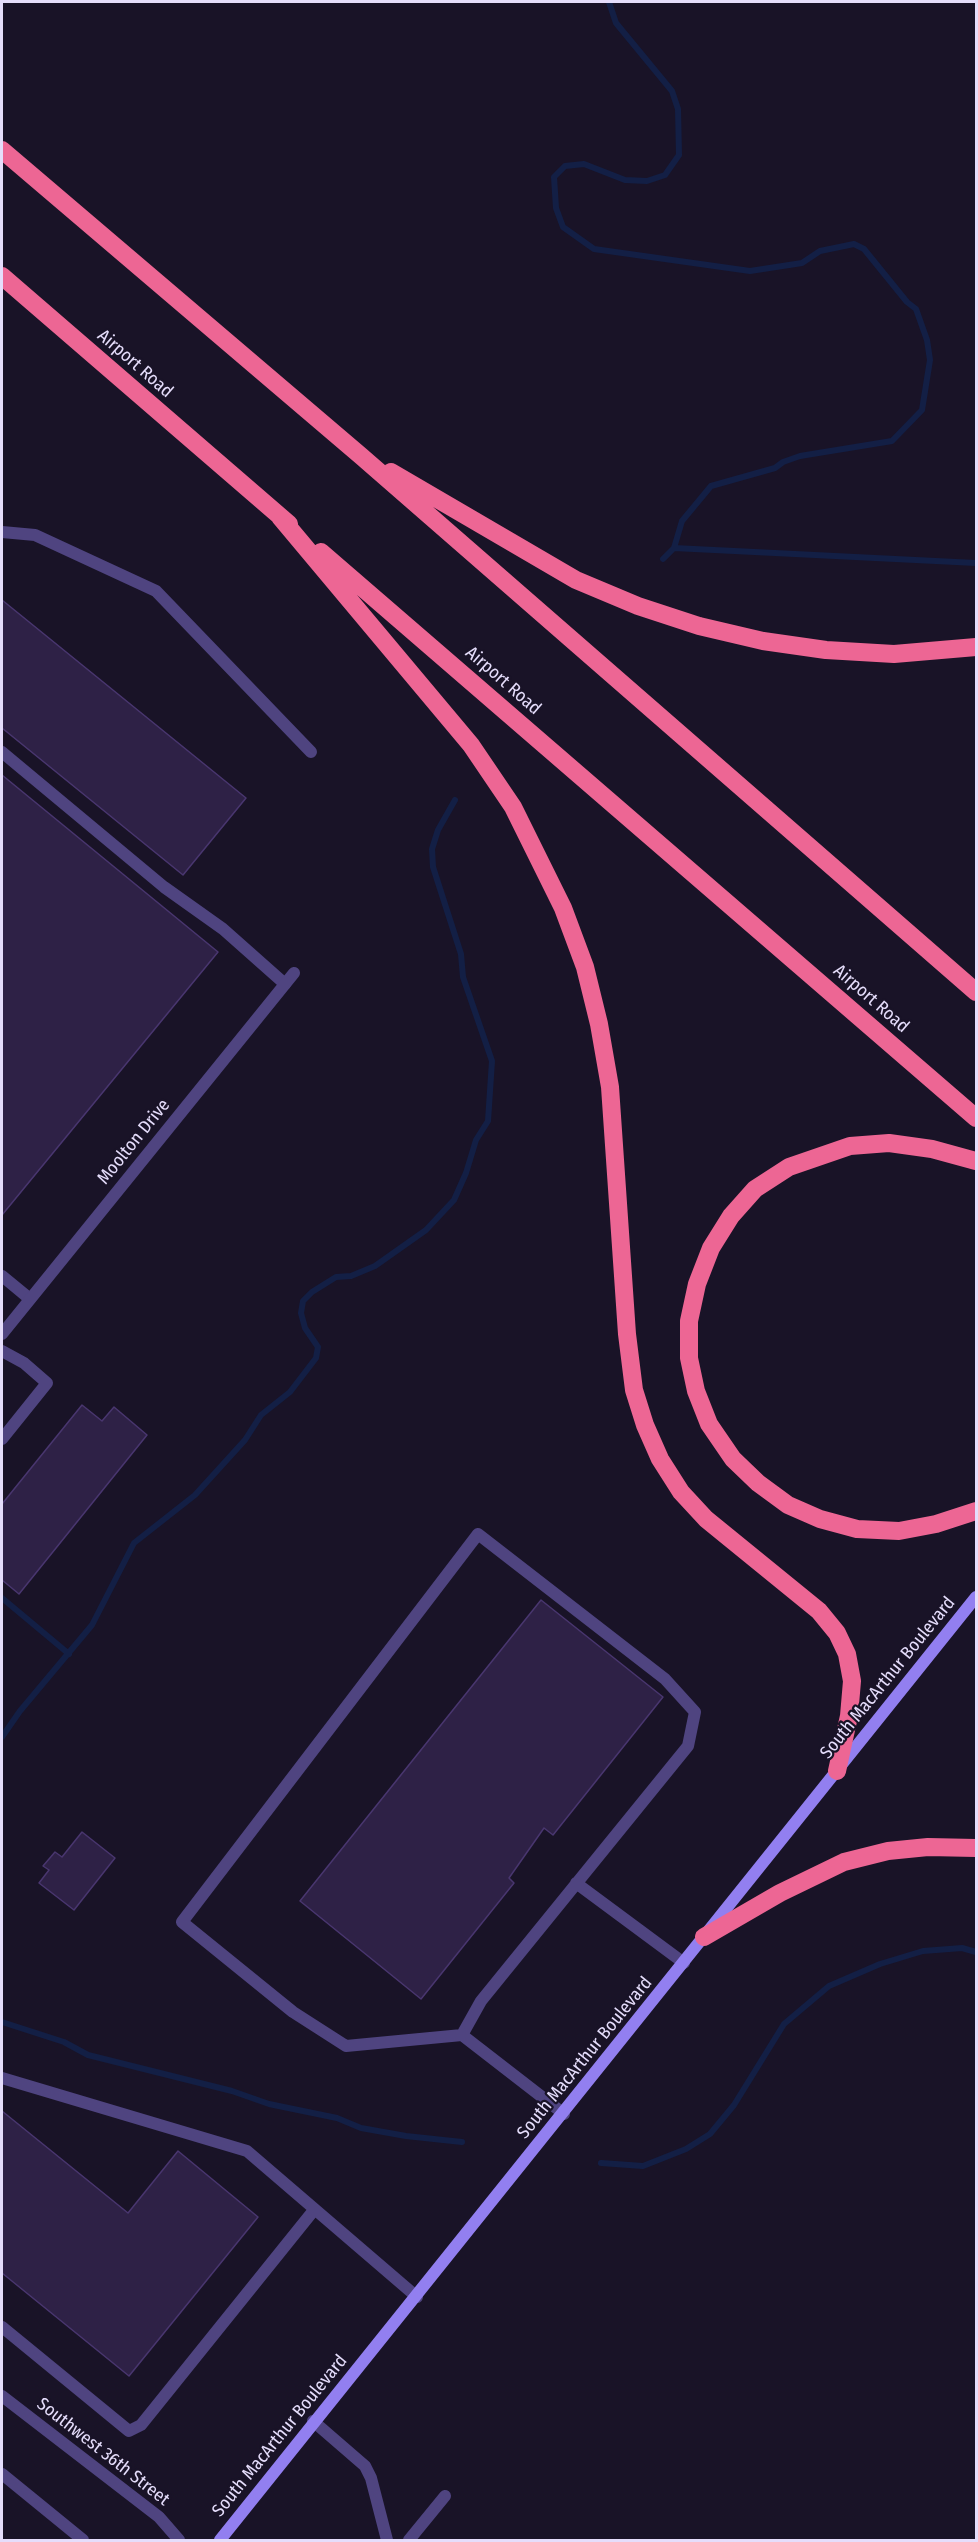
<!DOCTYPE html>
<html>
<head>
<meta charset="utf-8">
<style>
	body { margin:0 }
	#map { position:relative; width:978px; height:2542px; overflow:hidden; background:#191327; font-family:"Fira Sans Condensed",sans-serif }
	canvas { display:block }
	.frame { position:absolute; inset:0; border:3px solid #e5ddfb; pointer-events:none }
</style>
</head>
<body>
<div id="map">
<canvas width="978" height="2542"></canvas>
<div class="frame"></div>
</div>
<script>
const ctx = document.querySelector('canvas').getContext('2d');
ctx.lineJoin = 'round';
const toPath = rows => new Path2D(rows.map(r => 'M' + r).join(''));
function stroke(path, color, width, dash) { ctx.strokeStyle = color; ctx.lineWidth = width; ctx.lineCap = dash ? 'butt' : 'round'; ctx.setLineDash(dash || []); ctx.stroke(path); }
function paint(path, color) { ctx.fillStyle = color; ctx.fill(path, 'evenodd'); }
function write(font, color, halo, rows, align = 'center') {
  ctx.font = font + ' "Fira Sans Condensed",sans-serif'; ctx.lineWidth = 4.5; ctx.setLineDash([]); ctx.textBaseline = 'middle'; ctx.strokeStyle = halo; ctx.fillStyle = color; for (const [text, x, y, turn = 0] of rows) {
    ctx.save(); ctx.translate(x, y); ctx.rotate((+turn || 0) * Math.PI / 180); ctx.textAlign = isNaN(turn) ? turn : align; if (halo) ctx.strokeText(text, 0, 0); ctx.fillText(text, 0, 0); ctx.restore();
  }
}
stroke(toPath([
	[609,2,616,23,672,91,678,109,679,155,665,175,647,181,625,180,584,164,565,166,554,177,556,208,563,227,594,249,750,271,802,263,820,251,854,244,864,249,907,302,916,309,927,340,930,360,922,410,892,441,800,456,783,462,775,468,711,486,682,521,674,548,663,559],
	[674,548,976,563],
	[2,1598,69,1654],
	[2,1737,20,1711,92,1625,134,1543,195,1495,245,1440,261,1415,290,1392,316,1358,318,1347,305,1328,301,1313,303,1301,312,1292,336,1277,351,1276,375,1266,426,1230,454,1200,466,1173,476,1140,488,1121,492,1061,463,977,461,954,433,867,432,849,438,830,455,800],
	[2,2022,64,2042,88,2055,232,2091,269,2104,337,2118,361,2128,406,2136,462,2142],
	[601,2163,643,2166,686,2149,710,2134,734,2105,784,2024,829,1986,880,1964,923,1951,962,1948,976,1952]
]), '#131f45', 6);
const building = toPath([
	[2,600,246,798,183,875,2,728,2,600],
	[2,775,218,952,2,1215,2,775],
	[82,1405,102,1421,114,1407,147,1435,19,1594,2,1580,2,1504,82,1405],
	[541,1600,663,1697,553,1835,544,1828,509,1878,514,1883,421,1999,300,1901,541,1600],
	[82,1832,115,1858,74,1910,39,1883,49,1870,43,1866,55,1852,62,1857,82,1832],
	[2,2111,128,2213,178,2151,258,2217,129,2376,2,2273,2,2111]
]);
paint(building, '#2e2146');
stroke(building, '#49366f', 1.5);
stroke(toPath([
	[2,532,35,535,156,591,311,752],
	[2,752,164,887,223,929,285,984],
	[2,1276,30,1299],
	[2,1351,24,1363,47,1383,2,1439],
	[576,1883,684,1963],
	[462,2035,346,2046,293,2012,182,1922,478,1534,665,1679,695,1712,688,1746,481,2001,462,2035,564,2114],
	[2,2078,247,2151,417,2297],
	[2,2327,129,2431,141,2425,314,2210],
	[313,2421,365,2466,371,2478,387,2540],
	[2,2474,83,2540],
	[409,2540,445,2496]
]), '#4f4480', 12);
stroke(toPath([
	[2,1334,294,973],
	[2,2396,159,2517,179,2540]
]), '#4f4480', 12);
stroke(toPath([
	[220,2540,976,1597]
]), '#927ff0', 12);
stroke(toPath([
	[2,150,361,456,976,992],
	[2,276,289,524],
	[391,472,576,580,638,606,699,626,763,641,826,650,894,654,976,647],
	[280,517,471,745,513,807,563,908,585,967,599,1024,610,1087,627,1334,634,1390,645,1425,660,1459,681,1492,706,1519,819,1611,837,1633,847,1654,852,1681,849,1716,837,1771],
	[321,552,976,1118],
	[976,1161,932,1149,889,1143,850,1146,789,1167,755,1189,731,1216,711,1248,697,1284,689,1321,689,1358,696,1391,709,1424,733,1459,758,1483,788,1505,820,1519,857,1529,899,1531,936,1524,976,1511],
	[704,1937,780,1893,844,1862,888,1851,928,1847,976,1848]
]), '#ed6694', 18);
write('18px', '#e5ddfb', '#191327', [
	["Airport Road",135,364,41],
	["Airport Road",503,681,41],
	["Airport Road",871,999,41],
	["Moolton Drive",134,1142,-51],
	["South MacArthur Boulevard",888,1678,-51],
	["South MacArthur Boulevard",585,2058,-51],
	["South MacArthur Boulevard",280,2436,-51],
	["Southwest 36th Street",103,2452,38]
]);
</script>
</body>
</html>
